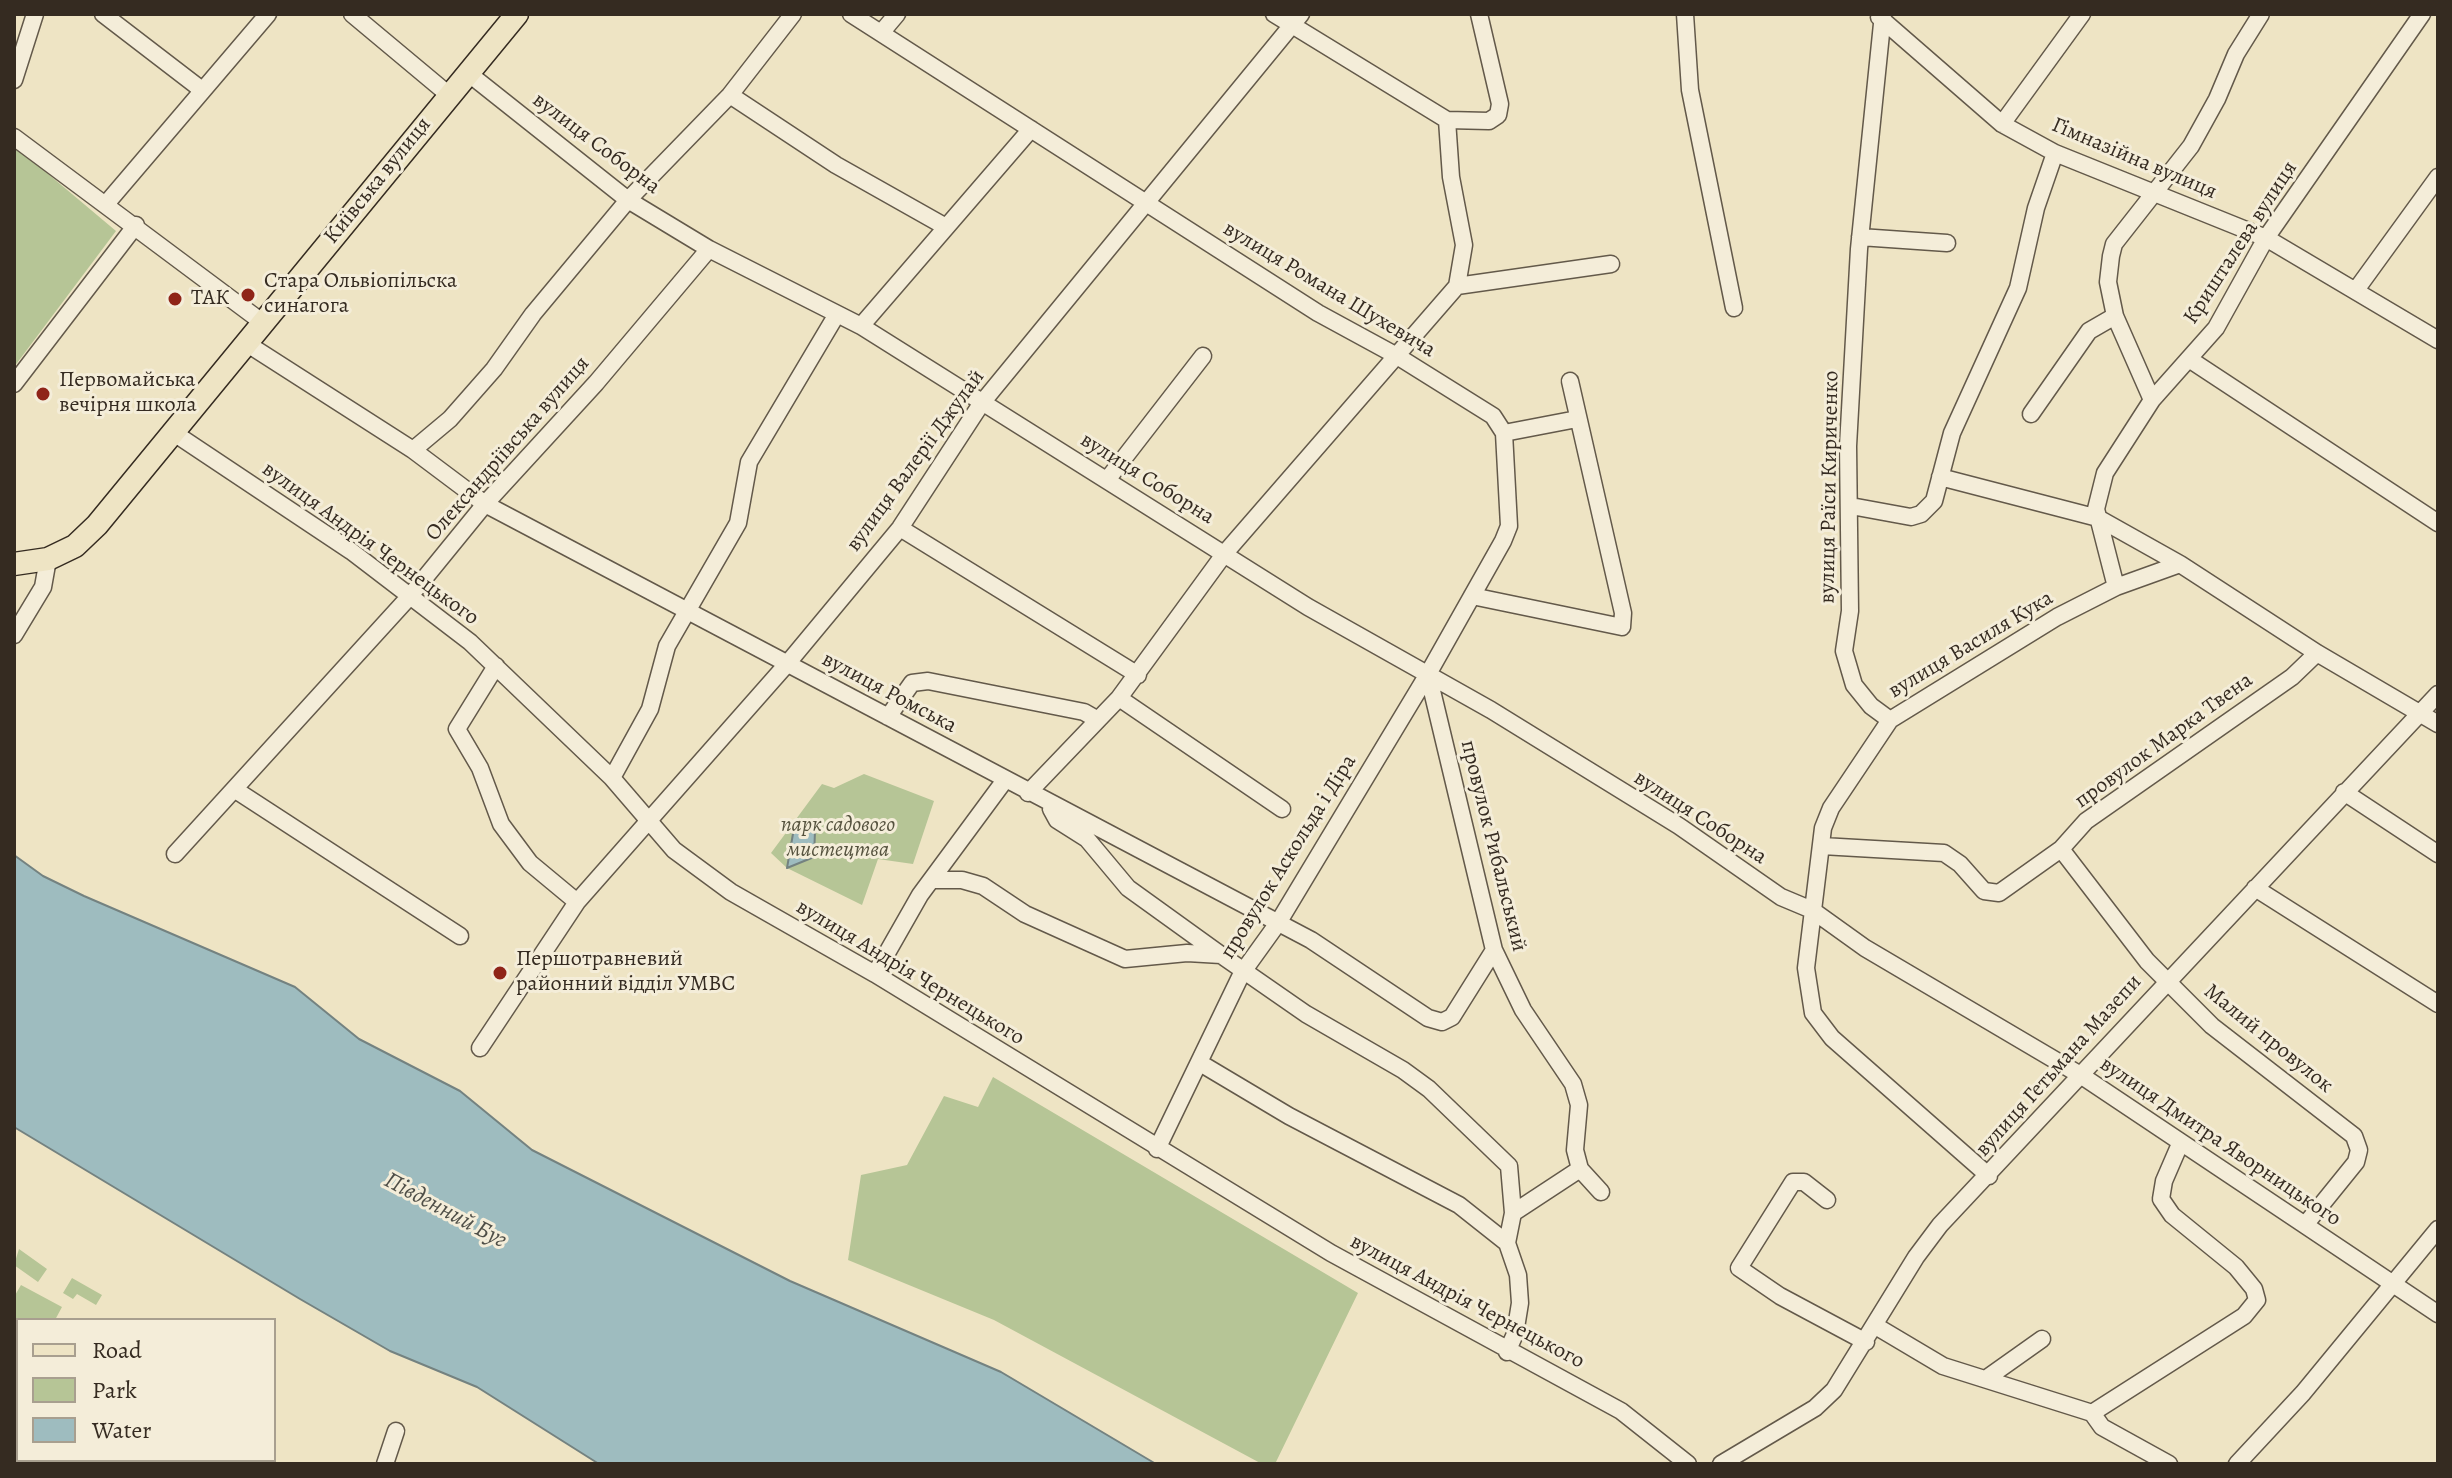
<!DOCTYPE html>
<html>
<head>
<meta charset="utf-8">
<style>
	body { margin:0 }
	#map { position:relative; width:2452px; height:1478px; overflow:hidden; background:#eee4c4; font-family:Alegreya,serif }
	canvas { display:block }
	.frame { position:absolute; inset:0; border:16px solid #352b21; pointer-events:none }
	.legend { position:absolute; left:16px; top:1318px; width:260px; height:144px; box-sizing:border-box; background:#f4edd9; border:2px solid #a89f8f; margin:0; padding:10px 14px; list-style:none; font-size:24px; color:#352b21 }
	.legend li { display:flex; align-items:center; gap:16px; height:40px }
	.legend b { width:40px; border:2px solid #a89f8f }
</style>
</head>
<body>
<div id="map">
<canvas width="2452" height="1478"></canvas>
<div class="frame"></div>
<ul class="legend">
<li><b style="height:10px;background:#eee4c4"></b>Road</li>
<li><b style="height:22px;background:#b6c596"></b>Park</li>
<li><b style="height:22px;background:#9ebcbf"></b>Water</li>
</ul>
</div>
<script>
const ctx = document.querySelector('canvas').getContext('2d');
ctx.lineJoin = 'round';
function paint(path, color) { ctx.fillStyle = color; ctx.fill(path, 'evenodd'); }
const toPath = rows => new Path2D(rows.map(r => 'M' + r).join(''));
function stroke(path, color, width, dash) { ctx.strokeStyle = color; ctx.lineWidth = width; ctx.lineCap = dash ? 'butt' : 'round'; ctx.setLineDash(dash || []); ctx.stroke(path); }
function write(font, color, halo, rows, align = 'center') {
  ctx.font = font + ' Alegreya,serif'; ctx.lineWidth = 6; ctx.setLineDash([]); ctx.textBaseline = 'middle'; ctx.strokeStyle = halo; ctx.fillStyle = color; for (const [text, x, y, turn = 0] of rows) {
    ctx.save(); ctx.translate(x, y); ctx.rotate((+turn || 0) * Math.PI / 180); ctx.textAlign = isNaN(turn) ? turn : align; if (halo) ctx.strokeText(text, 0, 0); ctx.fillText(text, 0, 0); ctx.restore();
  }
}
paint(toPath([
	[16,147,116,231,14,367,14,149],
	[864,774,934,801,913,864,878,859,862,905,787,868,771,853,822,784,834,788],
	[993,1077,1358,1293,1275,1464,1262,1464,994,1320,848,1260,861,1175,907,1165,944,1096,978,1107],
	[19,1249,47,1269,38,1282,14,1265],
	[72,1278,102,1295,96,1305,77,1294,73,1299,63,1293],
	[21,1285,62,1307,55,1320,18,1320,18,1382,14,1380,14,1297]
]), '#b6c596');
const water = toPath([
	[805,821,815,831,814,857,787,868,794,828,805,821],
	[14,855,43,876,84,896,295,987,359,1039,460,1091,532,1150,790,1281,1001,1372,1156,1464,599,1464,477,1387,390,1351,300,1299,14,1127,14,855]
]);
paint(water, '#9ebcbf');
stroke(water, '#748280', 2);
const minor = toPath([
	[103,14,202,90],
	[352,14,449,95],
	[851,14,1318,313,1397,356,1493,416,1504,433,1509,526,1503,541,1428,674,1278,923,1242,973,1157,1149],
	[1274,14,1447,120],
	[1685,14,1690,90,1734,308],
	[1883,14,1859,249,1848,446,1850,611,1844,651,1854,685,1871,706,1890,720],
	[1879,17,2002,124,2055,153,2266,238,2438,340],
	[881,33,897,14],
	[468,73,628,200,709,249,861,326,1308,607,1491,710,1679,826,1781,897,1812,910,1865,948,2082,1076,2438,1314],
	[14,80,35,14],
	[730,95,836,165,946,227],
	[1447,120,1489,121,1498,115,1500,104,1479,14],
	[2002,124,2082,14],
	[14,137,262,322],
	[106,204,268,14],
	[1860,237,1947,243],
	[1457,286,1611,264],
	[2356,290,2438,177],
	[861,326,1031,129],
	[246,343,413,450,485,504,1311,940,1428,1018,1442,1022,1452,1017,1494,950],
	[2189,359,2438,523],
	[14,384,136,225],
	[2152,400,2115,316,2108,282,2111,256,2114,244,2191,146,2217,99,2236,54,2261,14],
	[2031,414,2089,331,2115,316],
	[174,433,351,551,470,642,612,778,674,850,731,892,875,974,1331,1253,1621,1411,1688,1464],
	[1504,433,1577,419],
	[413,450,450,419,494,369,533,314,628,200,730,95,793,14],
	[1940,477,2098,518,2180,564,2317,653,2438,724],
	[1107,480,1203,356],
	[1851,506,1911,517,1921,514,1934,501,1952,433,2018,288,2036,208,2055,153],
	[900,528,1138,675],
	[2116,587,2096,509,2105,473,2152,400,2216,328,2266,238,2422,14],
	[1472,596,1622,627,1623,613,1570,381],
	[14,635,43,587,48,559],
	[496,666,457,729,480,768,501,824,530,863,577,902],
	[1428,674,1494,950,1523,1010,1573,1084,1579,1105,1575,1150,1580,1169,1601,1192],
	[1119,698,1282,809],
	[888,717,912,683,928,681,1084,712,1098,720],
	[612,778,650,709,667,646,738,523,749,462,837,314],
	[234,789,460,936],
	[2344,792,2438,854],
	[1028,793,1119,698,1225,553,1457,286,1464,245,1451,177,1447,120],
	[1051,809,1057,820,1087,839,1128,888,1221,955],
	[1822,846,1944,853,1960,864,1984,891,1999,893,2061,849,2086,821,2292,677,2317,653],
	[2061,849,2147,961,2212,1026,2354,1136,2359,1150,2356,1162,2305,1225],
	[175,854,410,596,485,504,596,383,709,249],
	[932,880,962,880,983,886,1025,914,1125,959,1187,953,1221,955,1306,1014,1403,1070,1429,1089,1509,1166,1513,1213],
	[2255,888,2438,1004],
	[875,974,920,895,1005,780],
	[480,1048,577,902,787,664,900,528,981,404,1301,14],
	[1200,1063,1289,1116,1459,1205,1507,1243],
	[1989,1176,1832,1038,1813,1013,1806,968,1823,828,1831,808,1890,720,2057,617,2116,587,2180,564],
	[1827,1200,1804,1182,1793,1182,1739,1268,1780,1296,1866,1342],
	[1874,1325,1943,1366,2092,1413,2102,1427,2169,1464],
	[1507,1352,1515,1334,1520,1303,1518,1275,1507,1243,1513,1213,1580,1169],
	[1987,1378,2042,1339],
	[2092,1413,2244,1316,2257,1300,2254,1289,2236,1267,2172,1215,2161,1199,2164,1181,2180,1144],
	[208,1460,219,1464],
	[385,1464,396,1431],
	[1721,1464,1815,1408,1834,1390,1916,1257,1940,1225,2438,694],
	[2237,1464,2303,1393,2438,1229]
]);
const major = toPath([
	[14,564,48,559,75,546,97,525,517,14]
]);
stroke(minor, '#63594a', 19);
stroke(major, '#352b21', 25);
stroke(minor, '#f4edd9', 16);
stroke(major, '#eee4c4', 22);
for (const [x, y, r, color] of [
	[248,295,8,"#8f2418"],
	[175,299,8,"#8f2418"],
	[43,394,8,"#8f2418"],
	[500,973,8,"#8f2418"]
]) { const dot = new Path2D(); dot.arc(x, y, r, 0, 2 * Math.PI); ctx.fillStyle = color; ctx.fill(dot); stroke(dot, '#f4edd9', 3); }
write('22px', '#352b21', '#f4edd9', [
	["вулиця Соборна",596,144,37],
	["Гімназійна вулиця",2134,159,23],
	["Київська вулиця",378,181,-51],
	["Кришталева вулиця",2241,243,-57],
	["вулиця Романа Шухевича",1329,290,31],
	["Олександріївська вулиця",508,449,-49],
	["вулиця Валерії Джулай",916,461,-54],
	["вулиця Соборна",1147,479,32],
	["вулиця Раїси Кириченко",1830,487,-89],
	["вулиця Андрія Чернецького",370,544,36],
	["вулиця Василя Кука",1971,645,-31],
	["вулиця Ромська",889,693,28],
	["провулок Марка Твена",2164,741,-36],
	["вулиця Соборна",1700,818,33],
	["провулок Рибальський",1493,846,76],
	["провулок Аскольда і Діра",1289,857,-58],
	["вулиця Андрія Чернецького",910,973,31],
	["Малий провулок",2268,1039,39],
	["вулиця Гетьмана Мазепи",2059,1066,-48],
	["вулиця Дмитра Яворницького",2220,1142,34],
	["вулиця Андрія Чернецького",1467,1302,28]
]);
write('22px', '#352b21', '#f4edd9', [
	["Стара Ольвіопільска",264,282],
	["синагога",264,307],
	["ТАК",191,299],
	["Первомайська",59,381],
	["вечірня школа",59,406],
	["Першотравневий",516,960],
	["районний відділ УМВС",516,985]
], 'left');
write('italic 22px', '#55523e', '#f4edd9', [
	["парк садового",838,826],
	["мистецтва",838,851]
]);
write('italic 24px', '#4f4f48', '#f4edd9', [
	["Південний Буг",445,1211,28]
]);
</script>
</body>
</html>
